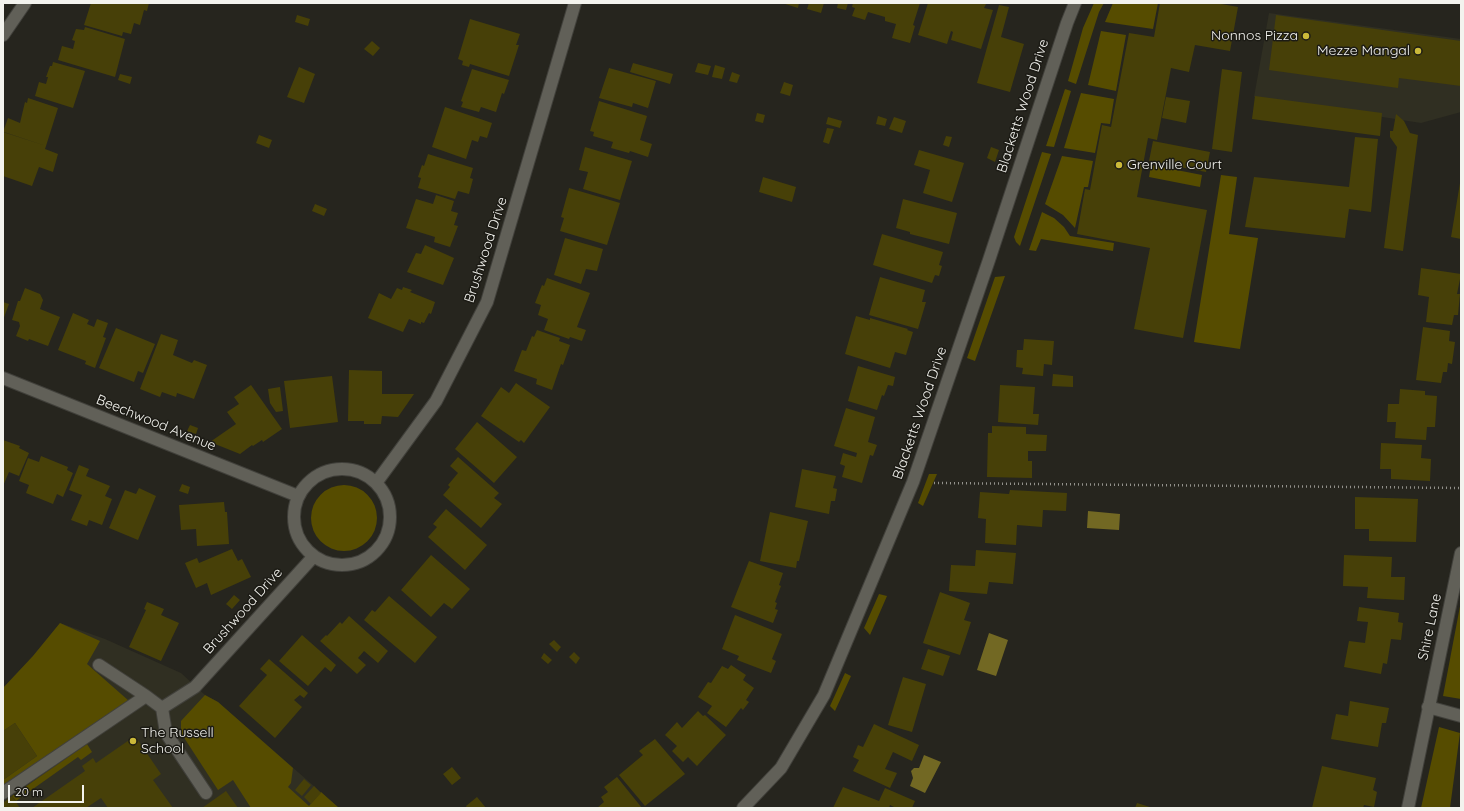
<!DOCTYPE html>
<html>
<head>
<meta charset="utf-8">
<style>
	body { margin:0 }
	#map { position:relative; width:1464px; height:811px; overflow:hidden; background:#26251e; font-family:Quicksand,sans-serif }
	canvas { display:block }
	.frame { position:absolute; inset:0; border:4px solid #f3f3ee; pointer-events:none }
	.scale { position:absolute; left:8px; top:785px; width:76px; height:18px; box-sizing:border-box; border:2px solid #f3f3ee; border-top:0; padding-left:5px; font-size:12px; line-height:14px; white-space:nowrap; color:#f3f3ee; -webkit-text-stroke:3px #1c1b15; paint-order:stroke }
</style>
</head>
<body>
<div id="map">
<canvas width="1464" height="811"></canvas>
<div class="frame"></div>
<div class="scale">20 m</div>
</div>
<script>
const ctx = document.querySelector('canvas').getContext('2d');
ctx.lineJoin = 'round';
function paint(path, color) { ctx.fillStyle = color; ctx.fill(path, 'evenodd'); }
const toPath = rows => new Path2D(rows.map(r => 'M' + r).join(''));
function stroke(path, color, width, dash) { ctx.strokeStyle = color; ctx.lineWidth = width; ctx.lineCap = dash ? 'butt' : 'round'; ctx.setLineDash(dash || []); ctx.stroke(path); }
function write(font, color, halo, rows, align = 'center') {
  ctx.font = font + ' Quicksand,sans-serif'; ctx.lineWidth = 3; ctx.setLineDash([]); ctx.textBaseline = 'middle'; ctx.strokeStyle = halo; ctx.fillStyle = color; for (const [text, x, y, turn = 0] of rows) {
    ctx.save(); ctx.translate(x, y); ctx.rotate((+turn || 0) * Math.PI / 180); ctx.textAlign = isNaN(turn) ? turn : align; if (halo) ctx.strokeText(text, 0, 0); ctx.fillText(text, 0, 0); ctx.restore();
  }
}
paint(toPath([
	[1269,13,1461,39,1461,112,1421,123,1254,97],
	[60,623,105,639,181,673,205,695,218,702,339,808,3,808,3,688,33,656]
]), '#302f22');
paint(toPath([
	[1094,3,1104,3,1099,12,1076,84,1068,81,1083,28],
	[1113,3,1158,3,1153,29,1105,22],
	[1101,31,1126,35,1116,91,1088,85],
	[1065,89,1071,91,1054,147,1046,146],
	[1081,93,1114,99,1110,124,1101,123,1095,153,1064,148],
	[1042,152,1051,154,1020,246,1016,242,1014,237],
	[1062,156,1093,161,1088,187,1084,187,1075,228,1063,215,1045,204],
	[1151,165,1202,175,1200,187,1149,177],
	[1221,175,1237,177,1229,234,1258,238,1240,349,1194,342],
	[1042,212,1054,218,1064,227,1070,236,1114,243,1113,251,1041,239,1036,251,1029,250],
	[1005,276,975,361,967,358,995,277],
	[929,474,937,474,923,506,918,503],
	'311 518a33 33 0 1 1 66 0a33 33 0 1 1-66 0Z',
	[879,594,887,596,870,635,864,628],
	[1461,601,1461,699,1443,696],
	[60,623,100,641,87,664,129,701,3,788,3,780,37,756,15,723,3,731,3,688,33,656],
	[845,673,851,676,835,711,830,706],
	[205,695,218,702,293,768,291,783,288,787,309,806,321,792,339,808,251,808,233,780,218,790,181,733,181,721],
	[1439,727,1460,733,1450,808,1421,808],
	[87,744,92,752,81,760,78,757,16,801,12,796]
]), '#564c00');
paint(toPath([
	[1088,511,1120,514,1119,530,1087,528],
	[989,633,1008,640,996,676,977,670],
	[924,755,941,762,925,793,910,786,913,778,911,771,914,768,919,768]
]), '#726823');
paint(toPath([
	[91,3,149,3,147,11,144,10,140,25,134,23,131,34,123,32,122,36,84,25],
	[782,3,799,3,798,8],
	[809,3,824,3,821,13,807,9],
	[838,3,848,3,846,10,837,8],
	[853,3,920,3,913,25,915,26,910,43,892,38,896,24,885,21,885,17,868,12,865,20,852,16,855,8,852,7],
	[928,3,981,3,986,4,984,8,993,10,981,49,951,40,953,32,951,31,947,44,918,35],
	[1160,3,1216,3,1238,7,1230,51,1195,45,1189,72,1171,68,1157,140,1148,138,1137,197,1207,210,1183,338,1134,329,1150,248,1077,234,1085,189,1090,190,1102,125,1111,127,1129,33,1154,37],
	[999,5,1009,7,1001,37,1024,44,1010,92,977,83],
	[297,15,310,19,308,26,295,22],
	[1276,15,1461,41,1461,86,1399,78,1398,88,1269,70],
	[470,19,520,34,516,45,519,45,509,76,470,64,469,67,462,65,463,61,458,59],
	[85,27,125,39,115,77,58,60,62,46,73,49,75,41,72,40,76,29,84,30],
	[372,41,380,48,373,56,364,49],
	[53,62,85,71,73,108,35,96,39,82,46,84,48,77,46,77,50,66,52,66],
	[633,63,673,74,670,84,630,72],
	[698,63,711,66,708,75,695,72],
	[715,65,725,68,722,79,712,77],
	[299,67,315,74,304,103,287,97],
	[609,68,656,81,648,108,633,103,632,107,599,98],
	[472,69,509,80,504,94,502,93,496,112,481,107,479,112,461,107,463,102,461,101],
	[1222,69,1242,72,1232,152,1212,149],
	[732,72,740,75,737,83,729,81],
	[120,74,132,77,130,84,118,80],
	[784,82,793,85,790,96,780,93],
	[1255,96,1382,113,1380,136,1252,119],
	[1166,97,1190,101,1186,123,1162,118],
	[28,98,58,108,46,146,3,132,8,118,20,123,25,102,27,103],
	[599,101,647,116,640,140,652,144,648,157,630,151,629,153,611,148,613,142,593,136,594,132,590,131],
	[445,107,492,123,487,138,480,136,478,142,472,140,466,159,432,147],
	[757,113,765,115,763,123,755,121],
	[1396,114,1404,121,1410,133,1418,135,1403,251,1384,248,1397,147,1390,137,1390,131,1393,131],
	[878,116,887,119,885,126,876,124],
	[828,117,842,121,840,128,826,124],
	[894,117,906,121,902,133,889,129],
	[827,128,834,129,829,144,823,142],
	[4,132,46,146,45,149,58,154,53,172,39,167,32,186,3,176],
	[259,135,272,140,269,148,256,143],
	[946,136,952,137,949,147,943,145],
	[1355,137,1378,139,1371,212,1349,209,1345,238,1245,227,1254,177,1349,187],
	[1153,141,1210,152,1206,172,1149,161],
	[585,147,632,161,620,200,583,189,588,172,579,170],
	[991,147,999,150,995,162,987,158],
	[919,150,964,163,952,202,923,193,930,170,914,165],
	[428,154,473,168,470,178,473,179,469,194,458,191,455,199,418,188,421,178,418,177,422,165,424,166],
	[763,177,796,187,792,202,759,192],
	[1460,183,1461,183,1461,239,1451,237],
	[569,188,620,203,607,245,560,231,564,218,561,217],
	[436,195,454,201,451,211,458,213,454,225,458,226,450,247,434,242,435,237,406,228,416,199,433,204],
	[903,199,957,213,949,244,910,234,910,232,896,228],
	[315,204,327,209,324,216,312,211],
	[882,234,943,252,939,265,942,266,939,276,935,275,932,283,873,265],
	[565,238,603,249,597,271,586,269,581,284,554,275],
	[425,245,454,258,443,285,407,272,416,253,421,254],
	[1421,268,1461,274,1457,294,1460,294,1458,315,1454,315,1452,325,1426,322,1429,297,1418,295],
	[880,277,925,290,922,302,926,302,918,329,869,315],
	[547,278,590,293,577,327,586,330,582,341,570,337,569,339,544,330,548,319,538,315,541,305,535,303,542,285,544,286],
	[403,287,412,290,410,292,435,302,431,314,429,313,424,323,421,322,421,324,409,319,403,332,368,318,379,293,391,299,397,288,402,290],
	[25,288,40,294,43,300,40,309,60,317,48,346,29,339,28,341,16,336,20,326,19,322,12,320,18,301,20,301],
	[3,302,9,304,3,320],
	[73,313,89,320,87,324,94,327,97,319,108,323,103,337,106,338,95,368,85,364,86,361,58,350],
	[856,316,870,320,870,318,908,329,907,330,913,332,906,355,895,352,890,368,845,354],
	[1423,327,1450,331,1449,341,1455,342,1452,364,1448,363,1447,372,1443,372,1441,383,1416,380],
	[116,328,155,344,143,373,138,371,134,382,99,368],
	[537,330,560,338,559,341,570,345,563,365,561,364,552,390,536,384,537,379,514,371,522,350,526,351,532,336,534,337],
	[161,334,178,340,173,355,192,363,194,360,207,365,194,399,177,393,176,397,162,392,160,397,140,389],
	[1024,339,1054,341,1052,365,1044,364,1043,376,1022,374,1023,368,1016,367,1017,350,1023,350],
	[858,366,895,377,893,386,888,385,884,396,882,395,877,410,848,401],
	[349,370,382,371,382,394,414,394,398,417,382,416,381,424,364,424,364,421,348,421],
	[1053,374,1073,376,1073,387,1052,386],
	[332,376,338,422,290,428,284,381],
	[516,383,550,407,524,443,521,440,519,442,481,416,501,387,509,393],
	[251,385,282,429,263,442,262,440,253,446,252,445,240,454,210,442,236,424,227,412,239,404,234,397],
	[1000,385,1035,387,1033,414,1039,414,1038,425,998,422],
	[280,387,283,411,276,412,270,403,268,389],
	[1400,389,1425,391,1425,395,1437,396,1435,427,1427,427,1426,440,1395,438,1396,422,1387,422,1388,404,1399,404],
	[846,408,875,417,868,442,877,445,873,456,870,455,862,483,842,477,845,466,840,464,843,453,856,457,857,453,834,446],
	[477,422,517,457,494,483,455,449],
	[190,425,198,428,196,434,187,431],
	[992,426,1026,427,1026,434,1047,435,1046,451,1028,451,1028,461,1032,461,1032,478,987,477,988,433,992,433],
	[3,440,20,446,19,448,29,453,19,476,9,472,3,486],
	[1381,443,1422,445,1421,458,1431,459,1430,481,1391,479,1391,469,1380,469],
	[41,456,68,467,67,470,73,473,63,497,57,494,53,504,26,493,29,485,19,481,28,458,39,462],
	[458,457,499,493,494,498,502,504,481,528,443,495,450,487,448,485,458,473,450,466],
	[79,465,89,469,86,476,110,486,105,496,112,499,102,525,89,520,87,526,71,520,82,495,69,490],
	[802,469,836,476,833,488,837,489,835,501,831,501,829,514,795,507],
	[182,484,190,487,188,494,179,491],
	[139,488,156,496,138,540,109,528,125,490,136,494],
	[1010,490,1067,493,1066,511,1043,510,1042,527,1017,525,1016,545,985,543,986,519,978,518,980,492,1009,494],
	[1355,497,1418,499,1416,542,1369,541,1369,529,1355,529],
	[224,502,225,512,227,512,229,544,197,546,196,529,181,530,179,505],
	[446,509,487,545,465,570,428,537,437,527,433,524],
	[770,512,808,521,799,561,797,561,796,568,760,561],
	[232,549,238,561,242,559,251,577,211,595,207,583,196,588,185,563,197,558,199,563],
	[976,550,1016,553,1013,584,989,582,987,594,949,591,951,565,975,566],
	[431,555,470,589,452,609,444,603,431,617,401,590],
	[1344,555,1392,557,1391,577,1405,577,1404,600,1367,598,1368,587,1343,586],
	[749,561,783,573,779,585,781,586,775,602,777,603,775,609,778,610,773,623,731,607],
	[940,592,970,603,964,620,971,622,960,655,923,643],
	[234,595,240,600,232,609,226,604],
	[389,596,437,637,415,663,364,620,372,610,375,612],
	[147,602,164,609,161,615,179,623,161,661,129,647,146,610,144,609],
	[1359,607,1399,613,1398,622,1403,623,1401,640,1391,639,1387,664,1383,663,1381,674,1344,667,1349,641,1365,643,1368,622,1357,621],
	[735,615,782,634,772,659,776,661,771,673,737,660,739,656,722,649],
	[349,616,388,651,378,663,364,651,358,658,366,665,357,674,320,641,326,635,327,636,340,622,342,624],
	[302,635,336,665,331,672,325,667,308,686,279,661],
	[554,640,561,647,557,652,549,644],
	[928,649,950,656,943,676,921,669],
	[574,652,580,658,576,664,569,657],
	[544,653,552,660,548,664,541,658],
	[269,659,308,693,304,698,300,695,294,700,302,707,275,738,239,706,267,675,260,669],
	[731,665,746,675,743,680,754,688,746,700,749,702,743,710,741,708,726,727,707,713,712,706,698,697,708,682,711,683,722,666,728,669],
	[903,677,926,684,912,732,888,725],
	[1350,701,1389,708,1386,723,1382,723,1378,747,1331,739,1336,714,1348,716],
	[698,711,703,716,705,715,726,735,697,766,688,757,683,762,672,751,677,746,665,735,677,722,682,728],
	[15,723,37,756,3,780,3,731],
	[874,724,919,745,912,761,893,752,885,769,897,773,890,788,853,771,859,760,853,757,858,745,863,747],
	[135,736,161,774,153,780,173,808,108,808,101,798,86,808,32,808,85,771,82,766,93,758,96,763],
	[655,739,685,774,645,806,619,775,643,755,639,751],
	[1322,766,1376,778,1373,790,1377,792,1374,807,1364,805,1363,808,1312,808],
	[452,767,461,778,452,785,443,774],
	[617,777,642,808,597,808,604,802,601,797,608,792,604,787],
	[304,779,311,785,302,796,295,790],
	[314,786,321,793,311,804,304,797],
	[843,787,879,801,885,788,915,801,912,808,896,808,890,805,889,808,833,808],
	[226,791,238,808,202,808],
	[12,796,20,808,3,808,3,803],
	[477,797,486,808,467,808,466,806],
	[1137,803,1153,808,1135,808]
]), '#474008');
const minor = toPath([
	[3,35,25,3],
	[3,378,298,496],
	'294 517a48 48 0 1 1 96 0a48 48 0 1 1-96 0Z',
	[376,483,436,401,487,302,575,3],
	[99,665,146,696],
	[1428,707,1461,716],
	[3,793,146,696,162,708],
	[206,793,166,733,162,708,195,687,314,556],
	[743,808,781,768,824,695,913,482,989,260,1067,23,1075,3],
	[1408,808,1461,553]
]);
stroke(minor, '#41403b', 14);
stroke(toPath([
	[934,483,1461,488]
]), '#93928c', 2.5, [1, 3]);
stroke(minor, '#616058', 12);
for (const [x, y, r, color] of [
	[1306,36,4,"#cbb939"],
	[1418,51,4,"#cbb939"],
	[1119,165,4,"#cbb939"],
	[133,741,4,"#cbb939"]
]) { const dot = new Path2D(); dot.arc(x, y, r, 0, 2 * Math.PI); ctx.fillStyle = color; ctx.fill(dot); stroke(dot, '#1c1b15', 1.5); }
write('14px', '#f3f3ee', '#1c1b15', [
	["Nonnos Pizza",1298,36],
	["Mezze Mangal",1410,51],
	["Grenville Court",1127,165,"left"],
	["The Russell",141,733,"left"],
	["School",141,749,"left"]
], 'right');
write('14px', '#f3f3ee', '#1c1b15', [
	["Blacketts Wood Drive",1023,106,-72],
	["Brushwood Drive",486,250,-72],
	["Blacketts Wood Drive",920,413,-71],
	["Beechwood Avenue",156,423,22],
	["Brushwood Drive",243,611,-48],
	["Shire Lane",1430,627,-78]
]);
</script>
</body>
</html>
